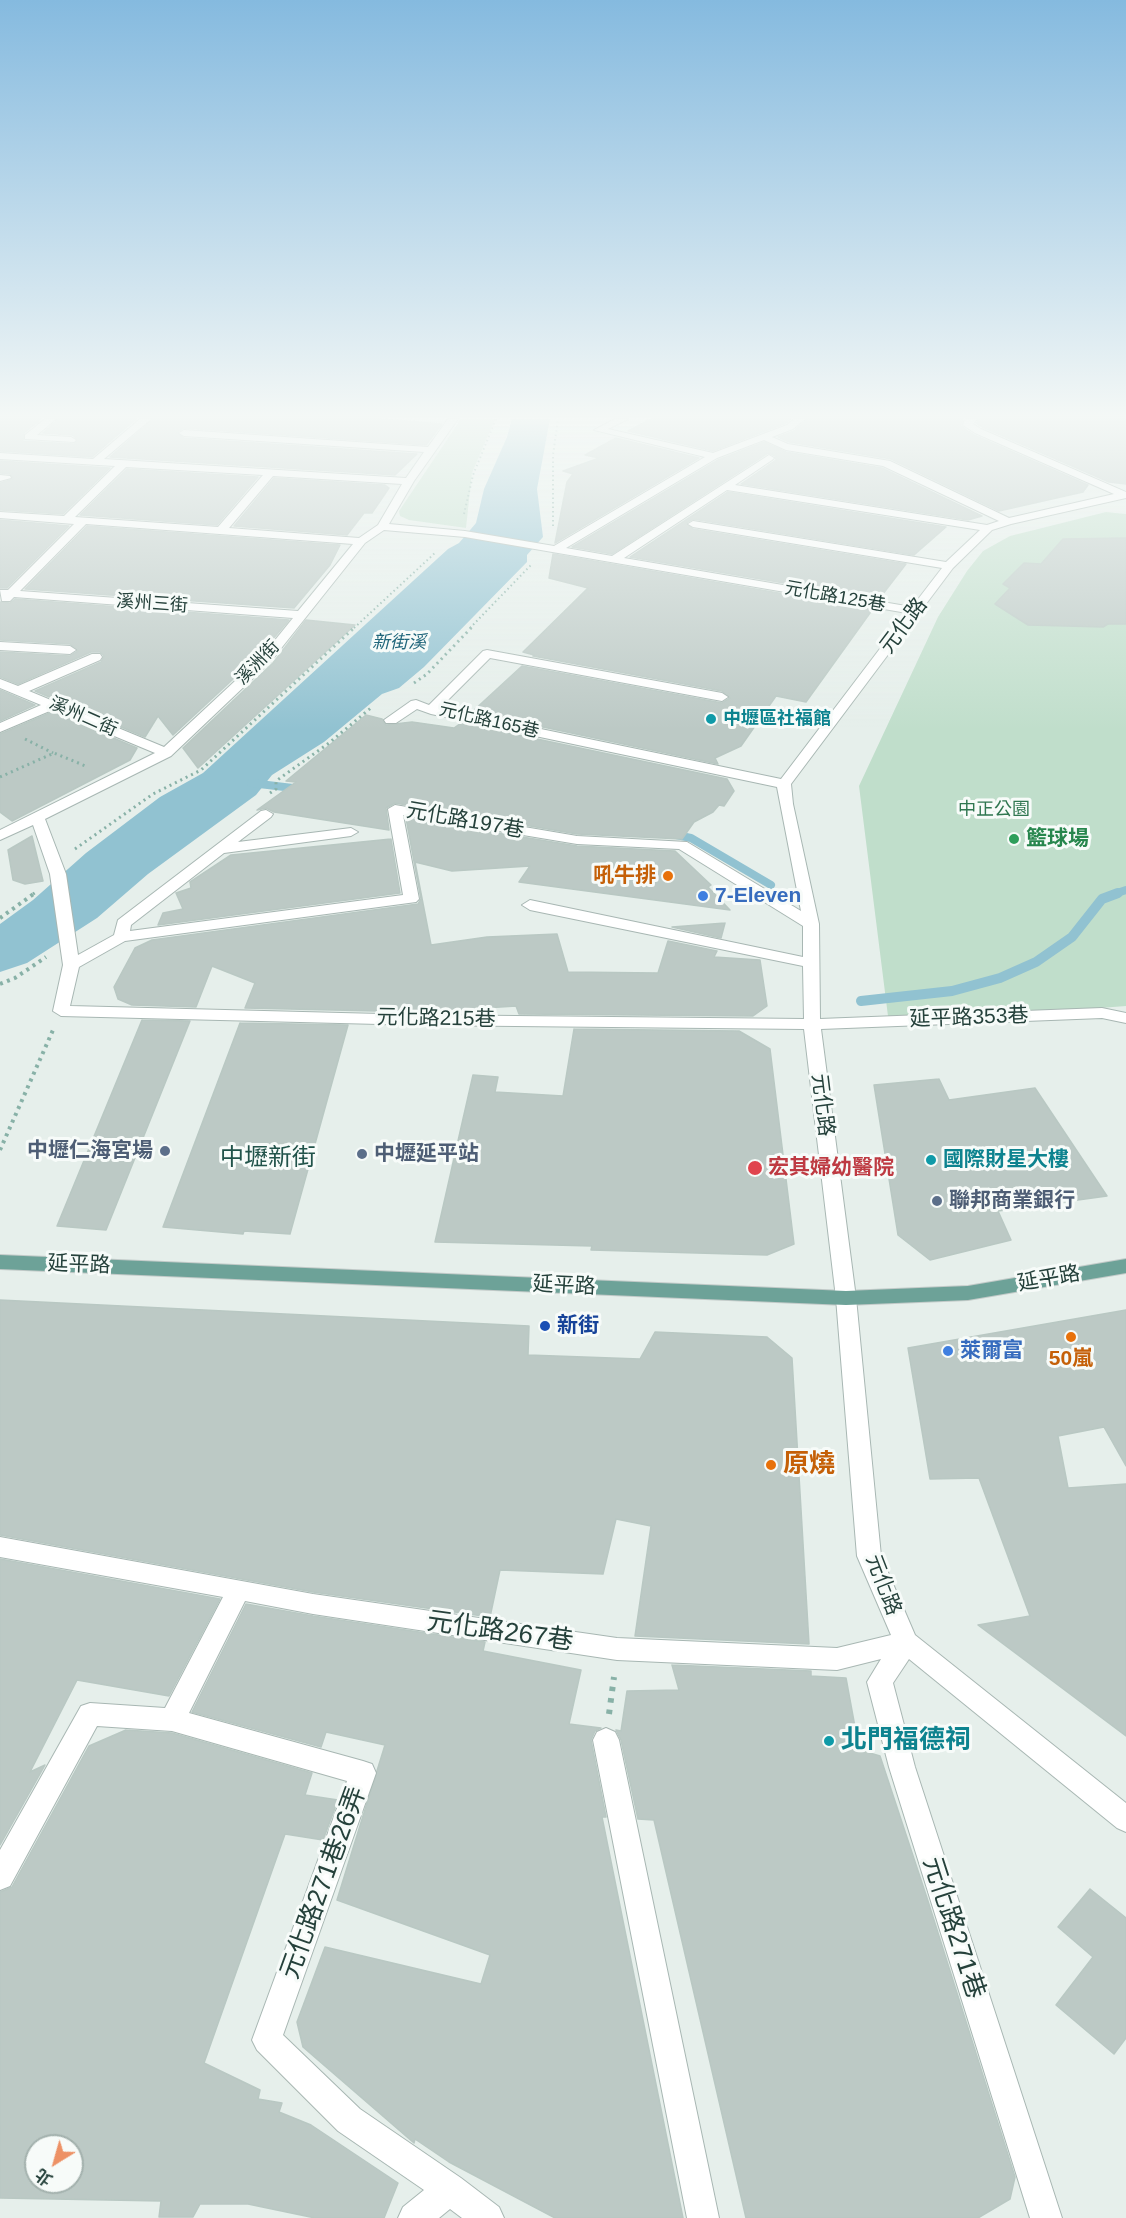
<!DOCTYPE html>
<html>
<head>
<meta charset="utf-8">
<style>
	body { margin:0 }
	#map { position:relative; width:1126px; height:2218px; overflow:hidden; background:#e6efeb; font-family:Helvetica,"Noto Sans TC",sans-serif }
	canvas { display:block }
	.north { position:absolute; left:24px; top:2134px; width:60px; height:60px; box-sizing:border-box; background:#f7fbf9; border:2px solid #a3b1ad; border-radius:50%; rotate:217deg; font-size:16px; font-weight:700; line-height:24px; text-align:center; color:#25413b }
	.north::after { content:''; display:block; margin:auto; width:21px; height:27px; background:#ed9165; clip-path:polygon(50% 0,100% 100%,50% 72%,0 100%) }
</style>
</head>
<body>
<div id="map">
<canvas width="1126" height="2218"></canvas>
<div class="north">北</div>
</div>
<script>
const ctx = document.querySelector('canvas').getContext('2d');
ctx.lineJoin = 'round';
function paint(path, color) { ctx.fillStyle = color; ctx.fill(path, 'evenodd'); }
const toPath = rows => new Path2D(rows.map(r => 'M' + r).join(''));
function stroke(path, color, width, dash) { ctx.strokeStyle = color; ctx.lineWidth = width; ctx.lineCap = dash ? 'butt' : 'round'; ctx.setLineDash(dash || []); ctx.stroke(path); }
function write(font, color, halo, rows, align = 'center') {
  ctx.font = font + ' Helvetica,"Noto Sans TC",sans-serif'; ctx.lineWidth = 6; ctx.setLineDash([]); ctx.textBaseline = 'middle'; ctx.strokeStyle = halo; ctx.fillStyle = color; for (const [text, x, y, turn = 0] of rows) {
    ctx.save(); ctx.translate(x, y); ctx.rotate((+turn || 0) * Math.PI / 180); ctx.textAlign = isNaN(turn) ? turn : align; if (halo) ctx.strokeText(text, 0, 0); ctx.fillText(text, 0, 0); ctx.restore();
  }
}
paint(toPath([
	[461,419,495,419,472,473,466,528,409,520,400,516,399,511],
	[1106,512,1126,514,1126,1006,889,1024,859,786,938,617,967,571,983,551,1010,536]
]), '#c0decb');
paint(toPath([
	[512,419,550,419,537,489,543,537,527,555,527,562,424,667,399,688,382,694,324,742,272,775,256,795,148,874,97,918,27,963,0,972,0,924,33,900,86,853,160,797,203,773,448,549,459,543,476,523,484,489,507,437]
]), '#91c2d1');
stroke(toPath([
	[251,783,301,789],
	[671,834,691,838,771,885],
	[1114,894,1126,890]
]), '#91c2d1', 8);
stroke(toPath([
	[861,1001,952,991,1000,978,1036,962,1072,937,1102,899,1118,893]
]), '#91c2d1', 10);
const building = toPath([
	[0,419,41,419,24,433,23,441,74,444,78,440,72,435,43,433,58,419,136,419,92,457,0,451,0,419],
	[153,419,382,419,442,424,426,445,184,428,177,432,184,438,417,454,395,475,110,457,153,419],
	[651,419,790,419,786,423,713,451,628,431,651,419],
	[807,419,963,419,961,426,974,435,1088,485,1083,492,999,511,891,459,789,442,778,437,794,431,807,419],
	[979,419,1126,419,1126,484,1109,482,982,427,976,423,979,419],
	[616,438,699,458,555,543,567,482,573,474,563,471,599,458,585,455,616,438],
	[764,442,786,452,882,468,982,516,968,520,741,484,776,460,775,456,768,453,612,554,572,547,718,460,764,442],
	[0,461,110,468,63,514,0,510,0,483,13,479,10,474,0,473,0,461],
	[127,469,258,477,217,525,80,515,127,469],
	[274,478,385,485,389,488,372,513,364,513,347,535,234,526,274,478],
	[728,492,946,527,914,555,693,519,686,523,693,529,906,564,879,599,630,557,728,492],
	[0,520,69,526,7,588,0,588,0,520],
	[87,526,340,545,330,565,294,608,25,589,87,526],
	[1126,538,1126,624,1108,624,1103,627,1028,625,995,604,1010,588,1003,584,1024,563,1041,564,1063,539,1126,538],
	[553,554,871,609,870,613,806,702,776,696,741,746,715,758,718,764,472,712,522,666,722,703,730,698,722,691,533,656,534,655,523,652,588,588,549,578,553,554],
	[15,599,289,620,261,653,173,735,158,716,145,737,35,691,101,662,104,656,100,652,91,652,18,684,0,677,0,652,70,656,78,651,70,644,0,640,0,602,10,603,15,599],
	[306,620,355,625,198,768,183,748,273,663,306,620],
	[0,690,35,705,0,721,0,690],
	[52,712,137,748,130,760,12,821,0,812,0,734,52,712],
	[366,715,382,719,386,725,412,722,454,728,461,723,727,779,734,791,724,806,719,805,713,812,694,822,682,839,577,834,395,803,386,808,389,830,274,812,266,808,257,810,296,782,286,781,366,715],
	[406,818,577,846,675,851,711,885,708,887,730,910,519,882,530,866,452,871,415,862,431,945,487,937,557,934,568,972,658,973,668,941,717,951,714,957,760,960,767,1006,753,1016,519,1014,516,1006,422,1012,245,1008,255,983,212,966,196,1007,132,1005,118,999,114,987,135,948,152,940,418,904,421,899,406,818],
	[32,836,43,881,25,884,13,880,8,850,32,836],
	[391,839,400,893,158,925,163,913,183,909,176,893,191,888,190,882,231,855,391,839],
	[725,923,721,938,672,927,725,923],
	[142,1020,190,1021,106,1230,57,1226,142,1020],
	[240,1023,348,1025,290,1234,244,1231,243,1234,163,1227,240,1023],
	[574,1029,739,1031,770,1049,794,1244,767,1255,591,1250,592,1246,435,1242,473,1075,498,1077,495,1092,563,1096,574,1029],
	[939,1079,949,1100,1035,1088,1107,1196,998,1211,1011,1240,930,1260,898,1235,874,1085,939,1079],
	[0,1300,529,1326,528,1355,640,1359,655,1332,767,1337,792,1358,809,1644,635,1636,651,1526,616,1519,603,1574,500,1570,490,1617,313,1592,0,1535,0,1300],
	[1126,1310,1126,1466,1104,1427,1058,1436,1068,1488,1126,1484,1126,1736,978,1625,1030,1616,979,1478,930,1479,908,1348,1126,1310],
	[0,1559,220,1599,169,1696,77,1680,30,1772,45,1765,0,1845,0,1559],
	[246,1604,313,1616,485,1642,483,1651,581,1670,569,1724,601,1728,595,1731,591,1740,606,1817,602,1817,683,2218,555,2218,449,2162,415,2139,414,2143,303,2047,297,2022,325,1947,481,1984,490,1955,337,1900,385,1745,326,1732,321,1747,192,1712,246,1604],
	[672,1665,811,1671,811,1676,846,1678,855,1727,863,1751,880,1756,927,1898,1015,2177,1010,2199,978,2218,746,2218,654,1820,638,1819,621,1740,616,1730,621,1731,627,1691,679,1690,672,1665],
	[126,1730,172,1733,312,1773,305,1795,338,1800,323,1840,285,1834,204,2063,260,2090,258,2099,282,2103,279,2112,311,2125,398,2183,384,2218,315,2218,248,2204,200,2204,193,2217,159,2217,161,2201,0,2198,0,1892,12,1887,89,1746,126,1730],
	[36,2146,72,2146,72,2182,36,2182,36,2146],
	[1090,1889,1126,1918,1126,2038,1114,2054,1056,2005,1093,1957,1058,1927,1090,1889]
]);
paint(building, '#bcc9c5');
stroke(building, '#b9c8c3', 1.5);
const minor = toPath([
	[45,419,56,419,37,435,71,437,76,440,74,442,25,439,25,435,45,419],
	[140,419,151,419,104,459,406,478,424,452,184,436,179,433,184,430,428,447,448,419,458,419,414,481,389,524,465,531,554,546,705,457,594,430,615,419,628,419,608,429,713,453,787,425,794,419,805,419,793,429,772,437,788,444,890,461,1009,518,1114,494,975,433,963,425,965,419,977,419,973,424,981,429,1126,492,1126,498,1011,524,992,530,953,568,791,784,793,804,819,924,820,1019,1102,1008,1126,1013,1126,1023,1102,1018,821,1029,856,1298,881,1556,915,1635,1126,1803,1126,1832,1117,1828,909,1659,893,1683,915,1767,1062,2218,1030,2218,889,1767,867,1682,881,1659,837,1670,617,1660,313,1614,245,1601,189,1713,363,1761,372,1764,376,1773,283,2035,360,2109,461,2178,499,2207,504,2218,462,2218,450,2209,439,2218,398,2218,403,2207,424,2190,338,2131,257,2050,252,2040,347,1781,172,1731,97,1726,10,1886,0,1890,0,1850,81,1706,90,1703,165,1708,223,1597,0,1557,0,1537,313,1594,617,1638,837,1648,891,1635,857,1556,836,1298,804,1029,419,1025,61,1016,53,1011,63,965,50,874,33,825,0,840,0,830,155,753,52,710,0,732,0,723,41,705,0,688,0,679,18,686,92,654,100,654,102,657,100,660,29,691,164,747,263,655,293,618,14,597,10,601,2,601,0,590,8,590,74,524,0,518,0,512,64,516,115,466,0,459,0,453,93,459,140,419],
	[764,440,786,450,883,466,999,521,987,525,735,485,772,460,774,458,769,455,612,556,566,548,717,458,764,440],
	[126,467,263,475,218,527,75,517,126,467],
	[273,476,402,484,378,525,359,538,229,528,273,476],
	[727,490,980,530,946,562,693,521,688,524,693,527,942,568,912,607,624,558,727,490],
	[86,524,353,544,298,611,20,591,86,524],
	[384,530,465,537,907,613,781,779,440,708,490,658,722,701,728,697,722,693,487,650,483,651,429,705,416,700,411,701,384,720,386,723,396,723,417,709,431,714,777,787,801,911,687,842,577,836,395,805,388,809,403,895,130,931,131,925,224,853,351,836,358,832,351,828,238,842,271,817,273,814,266,810,261,811,118,920,114,935,78,955,66,874,45,819,171,756,271,661,365,543,384,530],
	[403,815,577,844,679,849,803,926,803,957,530,900,522,905,530,910,803,966,804,1019,419,1015,70,1006,79,967,125,941,416,902,419,899,403,815],
	[0,475,10,476,11,478,0,481,0,475],
	[0,642,70,646,76,650,70,654,0,650,0,642],
	[606,1728,615,1732,619,1740,719,2218,687,2218,593,1740,597,1732,606,1728]
]);
const major = toPath([
	[0,1255,846,1291,968,1286,1126,1259,1126,1273,968,1300,846,1305,0,1269,0,1255]
]);
stroke(minor, '#a8b7b3', 2);
stroke(major, '#c2cac8', 2);
stroke(toPath([
	[464,514,473,475,496,419],
	[553,526,553,455,558,419],
	[354,628,436,552],
	[470,628,531,565]
]), '#88b1a7', 2, [1.5, 3]);
stroke(toPath([
	[414,683,427,674,472,627],
	[25,739,53,753],
	[0,777,54,753,88,767],
	[270,793,276,789,276,781,329,743,372,707],
	[75,849,153,794,201,770,355,627],
	[33,894,36,892]
]), '#88b1a7', 3, [2, 4]);
stroke(toPath([
	[0,918,35,893],
	[0,984,15,978,46,957],
	[0,1150,53,1030]
]), '#88b1a7', 4, [3, 4.5]);
stroke(toPath([
	[609,1714,614,1677]
]), '#88b1a7', 6, [4.5, 7]);
paint(minor, '#fff');
paint(major, '#6da298');
const sky = ctx.createLinearGradient(0, 0, 0, 730);
sky.addColorStop(0, '#85badf');
sky.addColorStop(0.57, '#f4f8f6');
sky.addColorStop(1, '#f4f8f600');
ctx.fillStyle = sky;
ctx.fillRect(0, 0, 1126, 730);
for (const [x, y, r, color] of [
	[711,719,6,"#0f9aa8"],
	[1014,839,6,"#2e9e5b"],
	[668,876,6,"#e8710a"],
	[703,896,6,"#3f7fe0"],
	[165,1151,6,"#5c6f8a"],
	[362,1154,6,"#5c6f8a"],
	[931,1160,6,"#0f9aa8"],
	[755,1168,8,"#e0444e"],
	[937,1201,6,"#5c6f8a"],
	[545,1326,6,"#1a4fb4"],
	[1071,1337,6,"#e8710a"],
	[948,1351,6,"#3f7fe0"],
	[771,1465,6,"#e8710a"],
	[829,1741,6,"#0f9aa8"]
]) { const dot = new Path2D(); dot.arc(x, y, r, 0, 2 * Math.PI); ctx.fillStyle = color; ctx.fill(dot); stroke(dot, '#f7fbf9', 2); }
write('18px', '#25413b', '#f7fbf9', [
	["元化路125巷",835,597,10],
	["溪州三街",152,604,4],
	["溪洲街",258,663,-46],
	["溪州二街",83,717,24],
	["元化路165巷",489,721,13]
]);
write('italic 18px', '#20667b', '#f7fbf9', [
	["新街溪",399,643]
]);
write('bold 18px', '#0d838f', '#f7fbf9', [
	["中壢區社福館",723,719]
], 'left');
write('18px', '#307751', '#f7fbf9', [
	["中正公園",994,810]
]);
write('21px', '#25413b', '#f7fbf9', [
	["元化路",904,626,-53],
	["元化路197巷",465,821,10],
	["延平路353巷",969,1018,-2],
	["元化路215巷",436,1019,1],
	["元化路",822,1105,83],
	["延平路",79,1265,2],
	["延平路",1049,1279,-10],
	["延平路",564,1286,3],
	["元化路",883,1585,69]
]);
write('bold 21px', '#27864d', '#f7fbf9', [
	["籃球場",1026,839]
], 'left');
write('bold 21px', '#c56008', '#f7fbf9', [
	["吼牛排",656,876],
	["50嵐",1071,1359,"center"]
], 'right');
write('bold 21px', '#366cbe', '#f7fbf9', [
	["7-Eleven",715,896],
	["萊爾富",960,1351]
], 'left');
write('bold 21px', '#4e5e75', '#f7fbf9', [
	["中壢仁海宮場",153,1151,"right"],
	["中壢延平站",374,1154],
	["聯邦商業銀行",949,1201]
], 'left');
write('bold 21px', '#0d838f', '#f7fbf9', [
	["國際財星大樓",943,1160]
], 'left');
write('bold 21px', '#be3a42', '#f7fbf9', [
	["宏其婦幼醫院",768,1168]
], 'left');
write('bold 21px', '#164399', '#f7fbf9', [
	["新街",557,1326]
], 'left');
write('24px', '#21534a', '#f7fbf9', [
	["中壢新街",268,1158]
]);
write('bold 26px', '#c56008', '#f7fbf9', [
	["原燒",783,1465]
], 'left');
write('26px', '#25413b', '#f7fbf9', [
	["元化路267巷",500,1632,8],
	["元化路271巷26弄",324,1883,-70],
	["元化路271巷",953,1928,72]
]);
write('bold 26px', '#0d838f', '#f7fbf9', [
	["北門福德祠",841,1741]
], 'left');
</script>
</body>
</html>
